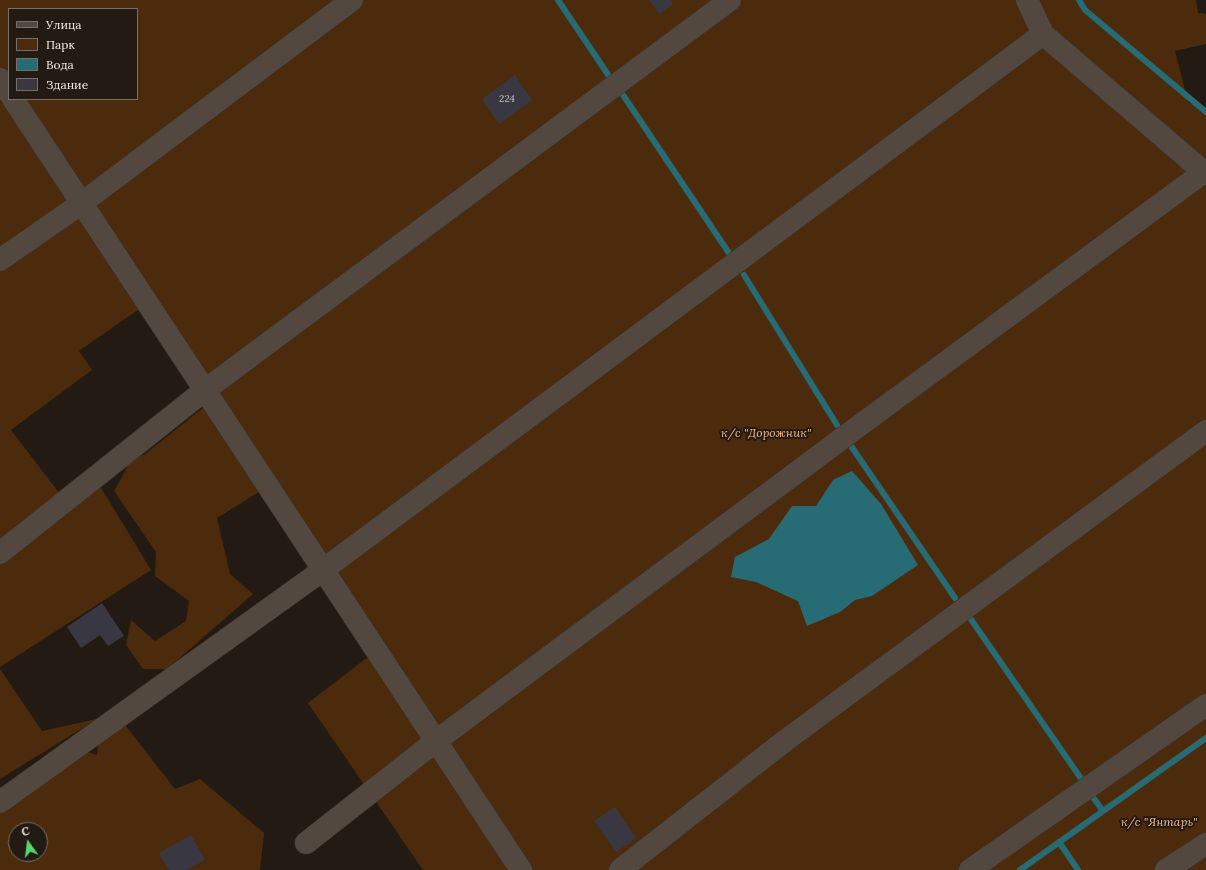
<!DOCTYPE html>
<html>
<head>
<meta charset="utf-8">
<style>
	body { margin:0 }
	#map { position:relative; width:1206px; height:870px; overflow:hidden; background:#231a14; font-family:Lora,serif }
	canvas { display:block }
	.legend { position:absolute; left:8px; top:8px; width:130px; height:92px; box-sizing:border-box; background:#231a14; border:1px solid #776f69; margin:0; padding:5px 7px; list-style:none; font-size:12px; color:#f4eee9 }
	.legend li { display:flex; align-items:center; gap:8px; height:20px }
	.legend b { width:20px; border:1px solid #776f69 }
	.north { position:absolute; left:8px; top:822px; width:40px; height:40px; box-sizing:border-box; background:#231a14; border:1px solid #776f69; border-radius:50%; rotate:346deg; font-size:11px; font-weight:700; line-height:16px; text-align:center; color:#f4eee9 }
	.north::after { content:''; display:block; margin:auto; width:14px; height:18px; background:#56d671; clip-path:polygon(50% 0,100% 100%,50% 72%,0 100%) }
</style>
</head>
<body>
<div id="map">
<canvas width="1206" height="870"></canvas>
<ul class="legend">
<li><b style="height:5px;background:#524840"></b>Улица</li>
<li><b style="height:11px;background:#4c2b0d"></b>Парк</li>
<li><b style="height:11px;background:#276c74"></b>Вода</li>
<li><b style="height:11px;background:#393842"></b>Здание</li>
</ul>
<div class="north">С</div>
</div>
<script>
const ctx = document.querySelector('canvas').getContext('2d');
ctx.lineJoin = 'round';
function paint(path, color) { ctx.fillStyle = color; ctx.fill(path, 'evenodd'); }
const toPath = rows => new Path2D(rows.map(r => 'M' + r).join(''));
function stroke(path, color, width, dash) { ctx.strokeStyle = color; ctx.lineWidth = width; ctx.lineCap = dash ? 'butt' : 'round'; ctx.setLineDash(dash || []); ctx.stroke(path); }
function write(font, color, halo, rows, align = 'center') {
  ctx.font = font + ' Lora,serif'; ctx.lineWidth = 4; ctx.setLineDash([]); ctx.textBaseline = 'middle'; ctx.strokeStyle = halo; ctx.fillStyle = color; for (const [text, x, y, turn = 0] of rows) {
    ctx.save(); ctx.translate(x, y); ctx.rotate((+turn || 0) * Math.PI / 180); ctx.textAlign = isNaN(turn) ? turn : align; if (halo) ctx.strokeText(text, 0, 0); ctx.fillText(text, 0, 0); ctx.restore();
  }
}
paint(toPath([
	[0,0,1196,0,1198,13,1206,14,1206,44,1175,51,1188,102,1206,110,1206,870,423,870,308,703,369,656,262,490,217,518,230,574,253,594,167,669,143,669,126,645,131,620,155,641,186,621,189,601,155,576,156,552,114,491,133,457,144,455,204,407,142,307,79,351,92,370,11,430,60,494,100,486,151,570,0,667],
	[9,9,137,9,137,99,9,99],
	[0,669,42,731,97,719,0,779],
	[122,721,175,789,200,779,264,833,260,870,0,870,0,808,79,749,97,755,100,732],
	[16,830,40,830,40,854,16,854]
]), '#4c2b0d');
paint(toPath([
	[852,471,881,504,918,565,872,596,855,600,840,612,807,626,798,601,756,582,731,577,735,557,769,539,792,506,816,506,833,480]
]), '#276c74');
stroke(toPath([
	[558,0,609,76],
	[1079,0,1085,10,1206,112],
	[621,92,731,256],
	[744,275,837,425],
	[851,446,955,598],
	[968,615,1082,780],
	[1092,796,1103,811],
	[1059,842,1078,870],
	[1020,870,1206,738]
]), '#276c74', 6);
paint(toPath([
	[649,0,670,0,673,4,659,14],
	[515,75,532,100,499,124,482,99],
	[102,603,124,636,108,646,100,635,81,648,67,627],
	[615,807,636,838,616,852,594,821],
	[191,835,205,860,187,870,169,870,159,853]
]), '#393842');
const minor = toPath([
	[1027,0,1043,34,1206,174],
	[0,79,9,93],
	[13,99,521,870],
	[0,260,82,203,352,0],
	[0,553,205,390,730,0],
	[0,802,323,570,1043,34],
	[306,843,436,741,844,437,1204,172],
	[620,870,786,740,1206,431],
	[970,870,1206,705],
	[1166,870,1206,844]
]);
stroke(minor, '#3a3430', 23);
stroke(minor, '#524840', 22);
write('10px', '#c5c0bf', null, [
	["224",507,99]
]);
write('italic 12px', '#f5ba8a', '#231a14', [
	["к/с \"Дорожник\"",766,434],
	["к/с \"Янтарь\"",1159,823]
]);
</script>
</body>
</html>
